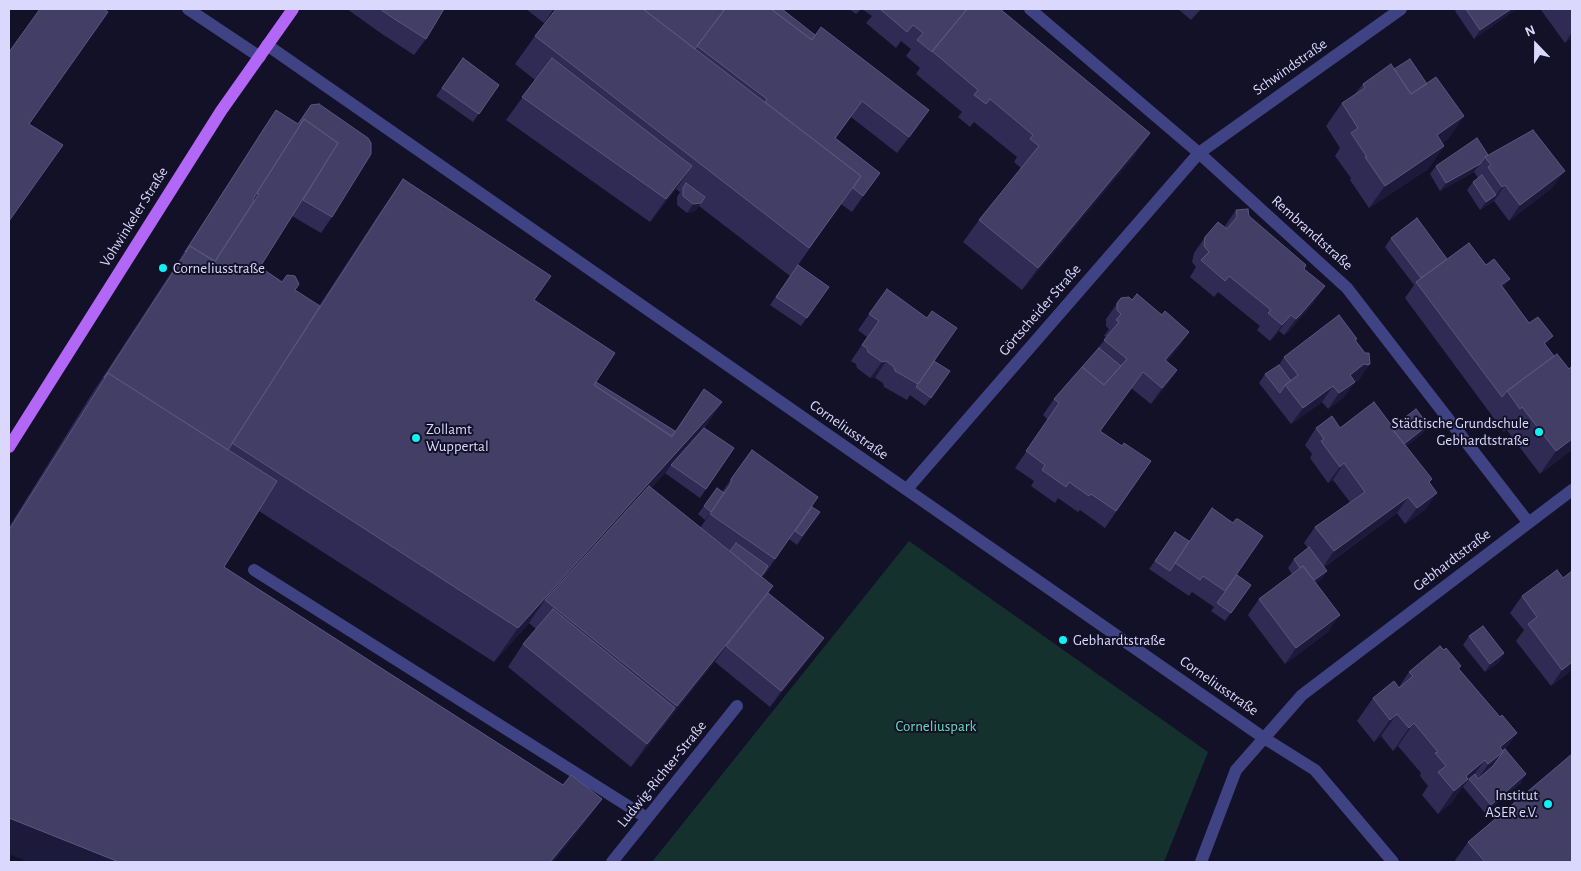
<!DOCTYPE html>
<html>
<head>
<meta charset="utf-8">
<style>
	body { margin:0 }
	#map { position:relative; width:1581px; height:871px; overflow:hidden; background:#131127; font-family:"Alegreya Sans",sans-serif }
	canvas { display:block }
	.frame { position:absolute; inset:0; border:10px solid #dad9fd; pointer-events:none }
	.north { position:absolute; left:1511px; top:20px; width:50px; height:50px; -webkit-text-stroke:4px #131127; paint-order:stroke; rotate:338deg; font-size:14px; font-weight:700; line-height:20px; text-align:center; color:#dad9fd }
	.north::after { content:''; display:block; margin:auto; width:18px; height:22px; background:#dad9fd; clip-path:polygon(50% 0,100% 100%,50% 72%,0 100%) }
</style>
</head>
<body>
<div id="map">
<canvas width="1581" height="871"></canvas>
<div class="frame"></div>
<div class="north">N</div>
</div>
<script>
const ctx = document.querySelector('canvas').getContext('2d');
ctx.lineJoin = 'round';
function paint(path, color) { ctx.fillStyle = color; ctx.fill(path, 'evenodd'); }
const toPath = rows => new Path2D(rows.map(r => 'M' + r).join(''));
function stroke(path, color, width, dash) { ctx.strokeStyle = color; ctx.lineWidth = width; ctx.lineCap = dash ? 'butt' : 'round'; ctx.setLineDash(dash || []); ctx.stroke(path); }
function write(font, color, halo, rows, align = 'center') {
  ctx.font = font + ' "Alegreya Sans",sans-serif'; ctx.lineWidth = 4; ctx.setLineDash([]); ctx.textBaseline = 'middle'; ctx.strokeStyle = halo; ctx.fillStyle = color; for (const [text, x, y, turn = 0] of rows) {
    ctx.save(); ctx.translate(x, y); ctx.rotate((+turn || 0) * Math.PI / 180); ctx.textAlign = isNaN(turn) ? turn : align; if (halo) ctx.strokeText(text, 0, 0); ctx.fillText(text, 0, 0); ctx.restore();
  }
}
paint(toPath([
	[909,541,1208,752,1164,862,652,862]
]), '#15312d');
stroke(toPath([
	[188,9,260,57],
	[1030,9,1199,153,1347,288,1528,522],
	[267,45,1264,738,1315,770,1393,862],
	[907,489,1199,153,1401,9],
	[254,570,647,818],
	[612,862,737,706],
	[1201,862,1236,770,1302,695,1572,490]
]), '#3f4383', 12);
stroke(toPath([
	[9,447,221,111,293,9]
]), '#b367f6', 12);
paint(toPath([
	[347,9,444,9,426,39,414,55,382,34],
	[526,9,554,9,544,23],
	[782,9,918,126,897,153,851,117,835,139,880,173,852,212,841,204,798,265,829,287,801,326,770,305,790,276,699,206,695,211,687,213,677,205,677,197,680,192,676,189,650,222,506,120,535,80,515,64,535,36],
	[849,9,861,9,856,14],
	[862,9,1000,9,1150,133,1134,156,1022,290,963,242,979,220,1021,168,1014,162,1017,157,974,122,970,127,958,117,962,112,916,74,920,68,906,56,911,49,901,41,896,48,866,23,872,16],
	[1178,9,1201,9,1191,20],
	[1457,9,1516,9,1474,39,1455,11],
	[1542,9,1572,9,1572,38,1565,43,1541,10],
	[463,58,499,85,473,122,436,96],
	[1394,69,1427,84,1464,116,1448,139,1442,143,1444,146,1428,169,1369,208,1350,180,1351,178,1335,156,1340,148,1326,126,1342,103,1355,94,1363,84],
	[276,110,298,124,332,217,321,233,292,216,260,267,319,306,379,214,403,179,534,300,596,382,675,431,704,389,722,402,704,428,734,448,700,498,665,473,667,471,651,488,700,528,720,499,705,520,698,514,717,488,722,492,752,450,812,507,820,512,797,545,789,539,764,575,763,574,761,577,773,586,768,593,824,638,812,655,770,707,715,662,719,656,631,767,508,667,523,644,536,629,529,623,494,662,259,511,224,567,563,785,602,799,582,826,553,862,30,862,9,854,9,527,88,400,174,268,265,126],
	[1488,155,1553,187,1509,221,1494,201,1480,210,1467,190,1473,182,1478,178,1474,172,1440,191,1430,174,1436,166],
	[1236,210,1249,216,1304,269,1314,302,1289,331,1284,335,1279,331,1270,341,1257,330,1260,326,1218,292,1214,297,1190,277,1196,267,1192,262,1194,253,1205,237,1225,228,1225,226],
	[1391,238,1447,259,1504,288,1529,323,1553,336,1546,345,1572,450,1540,474,1506,429,1504,432,1405,298,1414,285,1385,247],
	[887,289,919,382,950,371,925,406,910,395,907,400,884,387,883,383,875,378,870,378,857,368,856,364,851,361,867,337,858,330],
	[1121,298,1132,300,1162,315,1189,332,1178,348,1167,361,1177,370,1166,386,1151,404,1131,388,1100,431,1122,446,1151,461,1105,528,1080,510,1078,512,1058,498,1055,503,1031,486,1034,481,1015,468,1048,420,1043,415,1054,399,1082,367,1107,337,1104,336,1109,329,1106,326,1106,319],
	[1357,339,1355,340,1359,380,1357,381,1354,381,1355,382,1343,398,1328,409,1322,402,1291,424,1259,383,1265,374,1279,365,1284,357],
	[1428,425,1422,434,1406,446,1429,482,1426,509,1405,524,1397,513,1324,567,1327,571,1321,579,1316,583,1329,631,1285,664,1248,615,1259,599,1292,574,1288,568,1294,559,1308,548,1304,543,1315,527,1350,502,1333,480,1328,483,1310,458,1312,454,1305,445,1316,428,1391,428],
	[1175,532,1182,552,1232,581,1251,585,1225,621,1211,611,1214,607,1192,592,1189,596,1149,569],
	[1572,571,1572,670,1551,686,1516,641,1524,630,1510,613,1522,596,1563,578],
	[1469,636,1504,653,1499,662,1485,672,1463,645],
	[1444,650,1461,666,1459,669,1500,717,1517,733,1505,749,1521,783,1485,813,1463,787,1460,790,1452,802,1438,814,1422,795,1428,786,1420,776,1421,773,1398,746,1393,751,1381,736,1374,742,1357,721,1373,698,1399,687,1409,672],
	[1468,842,1572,862,1454,862]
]), '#302b54');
paint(toPath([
	[1511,9,1516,9,1474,39,1480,30],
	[1572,32,1572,38,1565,43],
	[929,110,918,126,897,153,909,137],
	[1464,116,1448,139,1421,158,1437,135],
	[1150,133,1134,156,1022,290,1038,268],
	[1444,146,1428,169,1369,208,1385,186],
	[1480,164,1474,172,1440,191,1446,183],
	[692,166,677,188,650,222,666,199],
	[1565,171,1553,187,1509,221,1520,205],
	[880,173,869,189,852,212,863,196],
	[1505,185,1494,201,1480,210,1486,202,1496,195,1502,187],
	[701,203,695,211,687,213,693,204],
	[1510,279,1498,295,1501,285],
	[1325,286,1314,302,1289,331,1284,335,1296,319],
	[1291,315,1279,331,1270,341,1282,325],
	[1189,332,1178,348,1154,376,1165,360],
	[1553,336,1541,352,1544,343],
	[886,361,875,378,870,378,882,362],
	[1364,364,1370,364,1359,380,1357,381,1352,380,1350,375],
	[1177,370,1166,386,1151,404,1162,388],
	[1355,382,1343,398,1328,409,1339,393],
	[1333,386,1322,402,1291,424,1303,408],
	[722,402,698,436,671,465,667,471,548,602,545,600,529,623,494,662,518,628],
	[1428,425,1422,434,1394,455,1400,446],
	[1572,439,1572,450,1540,474,1556,451],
	[1344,463,1333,480,1328,483,1340,467],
	[1437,493,1426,509,1405,524,1417,508],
	[1408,497,1397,513,1323,567,1334,551],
	[1327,571,1321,579,1305,591,1311,583],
	[773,586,757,609,726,646,719,656,661,729,677,706],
	[1340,615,1329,631,1285,664,1296,648],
	[824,638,812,655,770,707,781,691],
	[1504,653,1499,662,1485,672,1490,664],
	[1572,662,1572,670,1551,686,1562,670],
	[675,708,659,731,631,767,647,744],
	[1397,714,1381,736,1374,742,1390,720],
	[1414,723,1398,746,1393,751,1409,728],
	[1517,733,1487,774,1474,785,1500,747],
	[1485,760,1470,780,1469,779,1452,802,1438,814,1454,791,1466,776],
	[1526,774,1521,783,1485,813,1491,805],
	[602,799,582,826,553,862,550,862],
	[9,818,119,862,30,862,9,854]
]), '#1d193a');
const building = toPath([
	[40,9,104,9,108,12,29,124,63,145,9,221,9,52,40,9],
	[380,9,444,9,426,39,393,18,380,9],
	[556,9,643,9,861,176,809,248,535,36,556,9],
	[643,9,725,9,695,49,643,9],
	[725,9,771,9,812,40,821,27,929,110,909,137,862,101,835,138,880,173,863,196,853,188,861,176,765,102,767,99,697,46,725,9],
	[771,9,782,9,815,35,812,40,771,9],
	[880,9,967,9,932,52,917,40,923,33,913,25,907,32,880,9],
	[967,9,1000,9,1150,133,1038,268,979,220,1039,146,1030,139,1033,135,990,99,986,104,974,95,978,90,932,51,967,9],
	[1466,9,1511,9,1480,30,1466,9],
	[463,58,499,85,479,114,442,88,463,58],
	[552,58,692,166,666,199,522,97,552,58],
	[1410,59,1427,84,1411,94,1394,69,1410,59],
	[1391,64,1411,94,1436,77,1464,116,1437,135,1444,146,1385,186,1365,157,1367,157,1351,133,1358,128,1342,103,1365,88,1363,84,1391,64],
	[319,104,368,138,371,143,371,154,332,217,303,200,338,143,304,119,253,199,254,201,215,261,190,246,185,252,276,110,298,124,311,105,319,104],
	[304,119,338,143,260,267,282,282,287,275,295,276,299,284,295,290,320,306,228,450,108,373,104,378,190,246,215,262,259,194,257,193,304,119],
	[1533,130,1565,171,1520,205,1505,185,1502,187,1488,167,1491,165,1485,157,1533,130],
	[1477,138,1488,155,1485,157,1480,164,1446,183,1436,166,1477,138],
	[1482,175,1496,195,1486,202,1473,182,1482,175],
	[403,179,551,276,534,300,615,353,594,385,672,437,704,389,722,402,518,628,232,443,403,179],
	[686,183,705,197,701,203,693,204,683,196,683,188,686,183],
	[1248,209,1249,216,1306,265,1304,269,1325,286,1300,315,1296,319,1291,315,1282,325,1268,313,1271,310,1229,276,1225,281,1201,260,1209,252,1204,246,1205,237,1218,222,1227,229,1237,217,1236,210,1248,209],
	[1417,218,1447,259,1421,278,1391,238,1417,218],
	[1469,243,1486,265,1494,259,1510,279,1501,285,1529,323,1538,317,1553,336,1544,343,1554,356,1507,391,1502,397,1416,282,1469,243],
	[798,265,829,287,807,318,776,297,798,265],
	[887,289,927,318,932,311,957,328,918,384,895,371,894,367,886,361,882,362,868,352,867,348,862,345,879,321,869,314,887,289],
	[1137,294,1162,315,1165,311,1189,332,1165,360,1177,370,1162,388,1143,372,1100,431,1122,446,1124,443,1151,461,1116,511,1091,494,1089,496,1069,482,1066,487,1042,470,1045,465,1026,451,1059,403,1054,399,1082,367,1104,385,1127,359,1104,340,1119,322,1116,320,1121,314,1117,310,1117,303,1121,298,1129,297,1132,300,1137,294],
	[1339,315,1357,339,1355,340,1365,353,1369,353,1370,364,1368,365,1364,364,1350,375,1355,382,1339,393,1333,386,1303,408,1285,385,1298,375,1284,357,1339,315],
	[1099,348,1121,366,1104,385,1082,367,1099,348],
	[1557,354,1569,369,1572,366,1572,439,1556,451,1522,407,1520,409,1507,391,1557,354],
	[934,361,950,371,931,398,916,387,934,361],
	[1279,365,1291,381,1285,385,1280,393,1265,374,1279,365],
	[108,373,277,481,224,567,563,785,571,775,602,799,550,862,119,862,9,818,9,530,108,373],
	[596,382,675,431,672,436,594,385,596,382],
	[1374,402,1392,426,1391,427,1432,479,1429,482,1437,493,1417,508,1408,497,1334,551,1315,527,1365,492,1344,463,1340,467,1321,441,1324,439,1316,428,1332,416,1340,428,1374,402],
	[1416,409,1428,425,1404,444,1391,428,1416,409],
	[704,428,734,448,706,489,671,465,704,428],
	[752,450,818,497,775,559,710,514,731,483,731,479,752,450],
	[649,486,773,586,677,706,545,600,649,486],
	[717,488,724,493,711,512,704,506,717,488],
	[812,507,820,512,802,536,795,531,812,507],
	[1212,508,1233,523,1236,519,1238,519,1263,536,1225,591,1203,576,1200,580,1175,563,1212,508],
	[1175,532,1189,541,1170,571,1155,561,1175,532],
	[736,543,768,566,761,577,730,551,736,543],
	[1309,547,1327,571,1314,580,1303,566,1300,568,1294,559,1309,547],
	[1303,566,1340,615,1296,648,1259,599,1303,566],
	[1557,570,1563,578,1572,571,1572,662,1562,670,1528,624,1537,617,1522,596,1557,570],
	[1237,575,1251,585,1231,613,1217,603,1237,575],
	[768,593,824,638,781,691,726,646,768,593],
	[553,609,675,708,647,744,523,644,553,609],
	[1483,626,1504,653,1490,664,1469,636,1483,626],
	[1440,646,1444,650,1446,648,1461,666,1458,668,1500,717,1502,715,1517,733,1500,747,1503,752,1488,764,1485,760,1466,776,1468,779,1454,791,1438,772,1446,766,1435,753,1438,752,1414,723,1409,728,1397,714,1390,720,1373,698,1394,681,1399,688,1413,676,1409,672,1440,646],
	[1505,749,1526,774,1491,805,1469,779,1475,774,1478,779,1493,766,1503,752,1502,751,1505,749],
	[1572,754,1572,862,1485,862,1468,842,1572,754]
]);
paint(building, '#423e66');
stroke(building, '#5a567e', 1);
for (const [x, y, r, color] of [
	[163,268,5,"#11f1f2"],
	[1539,432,5,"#11f1f2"],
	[416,438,5,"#11f1f2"],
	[1063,640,5,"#11f1f2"],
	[1548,804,5,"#11f1f2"]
]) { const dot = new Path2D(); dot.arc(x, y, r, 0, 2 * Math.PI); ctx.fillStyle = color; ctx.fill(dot); stroke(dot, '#131127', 2); }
write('15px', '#dad9fd', '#131127', [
	["Schwindstraße",1290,67,-35],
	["Vohwinkeler Straße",134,217,-58],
	["Rembrandtstraße",1312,233,42],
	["Görtscheider Straße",1040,310,-49],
	["Corneliusstraße",849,430,35],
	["Gebhardtstraße",1452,560,-37],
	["Corneliusstraße",1219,686,35],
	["Ludwig-Richter-Straße",662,774,-51]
]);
write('15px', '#dad9fd', '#131127', [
	["Corneliusstraße",173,268],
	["Städtische Grundschule",1529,423,"right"],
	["Gebhardtstraße",1529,440,"right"],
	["Zollamt",426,429],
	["Wuppertal",426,446],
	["Gebhardtstraße",1073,640],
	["Institut",1538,795,"right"],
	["ASER e.V.",1538,812,"right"]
], 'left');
write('15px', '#68dab2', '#131127', [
	["Corneliuspark",936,726]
]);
</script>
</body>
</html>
